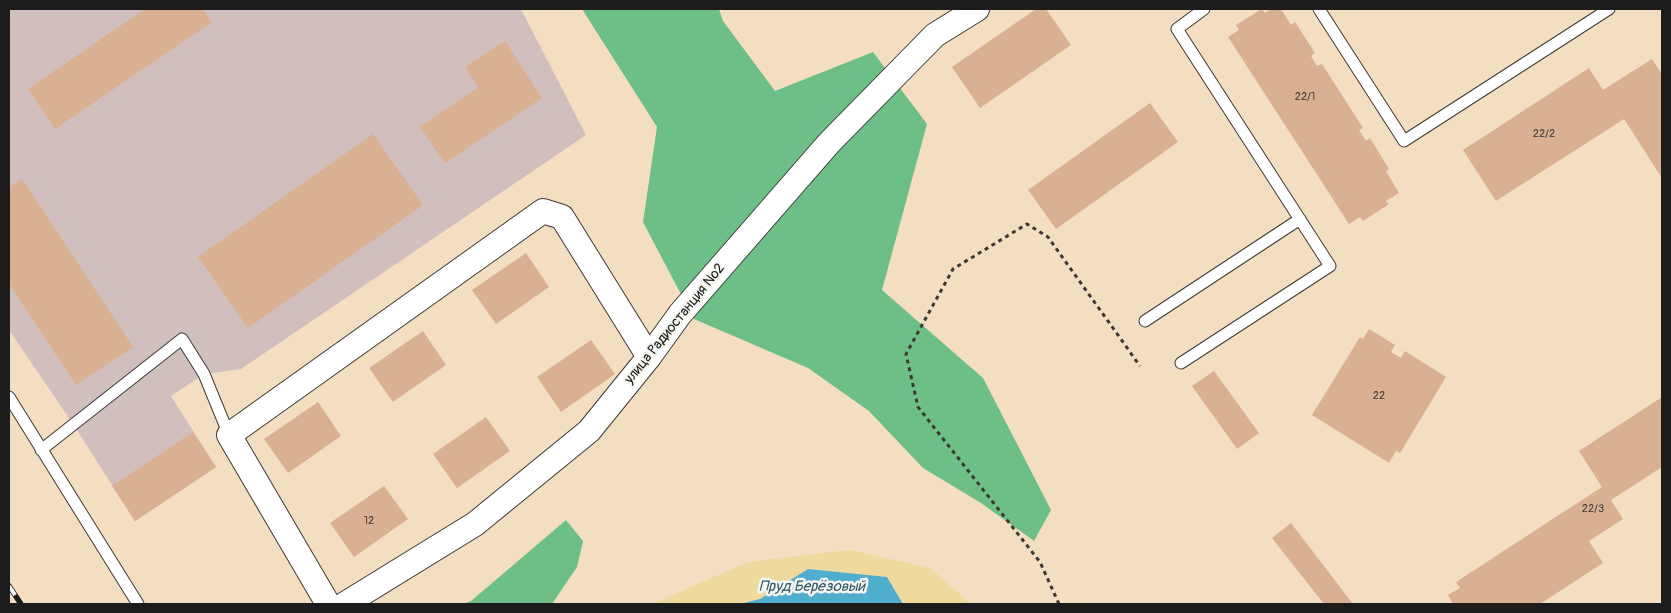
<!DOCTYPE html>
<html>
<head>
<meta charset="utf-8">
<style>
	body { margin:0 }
	#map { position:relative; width:1671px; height:613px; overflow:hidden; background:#f3dec1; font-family:Pangolin,sans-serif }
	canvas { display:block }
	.frame { position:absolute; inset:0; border:10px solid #1c1c1c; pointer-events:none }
</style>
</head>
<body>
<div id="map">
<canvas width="1671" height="613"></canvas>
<div class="frame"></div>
</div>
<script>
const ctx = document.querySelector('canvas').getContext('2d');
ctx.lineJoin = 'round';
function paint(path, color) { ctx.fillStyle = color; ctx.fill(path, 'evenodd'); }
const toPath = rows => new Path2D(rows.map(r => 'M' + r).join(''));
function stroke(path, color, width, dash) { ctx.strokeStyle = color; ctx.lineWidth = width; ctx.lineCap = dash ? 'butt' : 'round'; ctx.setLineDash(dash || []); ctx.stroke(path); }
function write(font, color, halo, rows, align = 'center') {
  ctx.font = font + ' Pangolin,sans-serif'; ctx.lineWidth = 5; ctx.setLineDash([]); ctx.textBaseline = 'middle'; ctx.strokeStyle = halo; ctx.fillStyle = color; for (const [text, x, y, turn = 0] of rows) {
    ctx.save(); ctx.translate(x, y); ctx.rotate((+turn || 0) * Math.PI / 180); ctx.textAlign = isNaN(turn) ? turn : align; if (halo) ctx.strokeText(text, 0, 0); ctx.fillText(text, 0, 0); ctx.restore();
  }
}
paint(toPath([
	[9,9,521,9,586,135,241,369,204,374,171,396,216,467,135,521,73,424,9,330]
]), '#d1bfbd');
paint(toPath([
	[582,9,719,9,723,21,775,91,873,52,927,124,882,290,983,378,1051,510,1034,541,981,503,923,468,869,411,808,368,694,319,643,222,657,127],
	[566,520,583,541,577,567,552,604,463,604,471,601]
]), '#6ebe88');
paint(toPath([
	[850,550,930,568,971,604,903,604,887,577,808,569,760,599,740,604,652,604,748,562]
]), '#eeda9e');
paint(toPath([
	[808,569,887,577,903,604,740,604,760,599]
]), '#4fadcd');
paint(toPath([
	[145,9,202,9,212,22,55,129,28,89],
	[1036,9,1046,9,1071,45,980,108,952,67],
	[1262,9,1265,13,1271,9,1281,9,1291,25,1295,22,1315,53,1311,56,1317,66,1322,64,1363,128,1359,130,1366,141,1370,138,1389,169,1386,171,1399,193,1386,201,1389,204,1363,221,1360,217,1349,224,1228,37,1239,30,1236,25],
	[505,41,542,98,445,163,420,127,483,84,478,87,465,67],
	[1652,59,1662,74,1662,178,1624,119,1496,201,1463,150,1589,68,1603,90],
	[1150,103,1178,142,1056,229,1028,190],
	[373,134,423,205,248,328,198,257],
	[22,179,133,347,76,385,9,284,9,187],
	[526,253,549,287,496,324,472,290],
	[1369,329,1395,345,1391,352,1401,358,1405,351,1446,377,1400,453,1396,451,1389,463,1312,415,1360,337,1363,339],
	[423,331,446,365,393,402,369,368],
	[591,340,615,374,561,412,537,377],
	[1214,371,1259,433,1237,449,1192,386],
	[1662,397,1662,467,1611,500,1623,519,1589,541,1603,563,1540,604,1453,604,1448,595,1460,588,1456,582,1602,487,1579,451],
	[318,402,341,436,288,473,264,439],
	[486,417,510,451,457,488,433,454],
	[193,432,216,467,135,521,112,486],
	[384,486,408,519,354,557,330,523],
	[1291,523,1353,604,1324,604,1272,538]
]), '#d9b092');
const service = toPath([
	[1319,9,1404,141,1609,9],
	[1145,321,1300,219],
	[1181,363,1330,266,1177,29,1204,9],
	[9,397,138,604],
	[41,450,182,339,204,374,229,435]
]);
const minor = toPath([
	[328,604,229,435,543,211,562,217,649,357],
	[345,604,475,524,589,431,649,357,680,314,829,143,935,35,977,9]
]);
stroke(service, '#3c3935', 13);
stroke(minor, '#3c3935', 26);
stroke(toPath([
	[1059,604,1040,562,918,407,906,354,953,269,1027,224,1048,237,1140,366]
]), '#3c3935', 3, [4, 4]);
stroke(service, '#fff', 11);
stroke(minor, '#fff', 24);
const rail = toPath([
	[9,586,21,604]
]);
stroke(rail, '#1c1c1c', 5.5);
stroke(rail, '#f6f6f2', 4, [11]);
write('11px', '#4b413a', null, [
	["22/1",1305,97],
	["22/2",1544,134],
	["22",1379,396],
	["22/3",1593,509],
	["12",369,521]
]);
write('14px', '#1c1c1c', '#f6f6f2', [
	["улица Радиостанция №2",675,324,-51]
]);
write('italic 15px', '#335d6c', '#f6f6f2', [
	["Пруд Берёзовый",812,587]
]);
</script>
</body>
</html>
